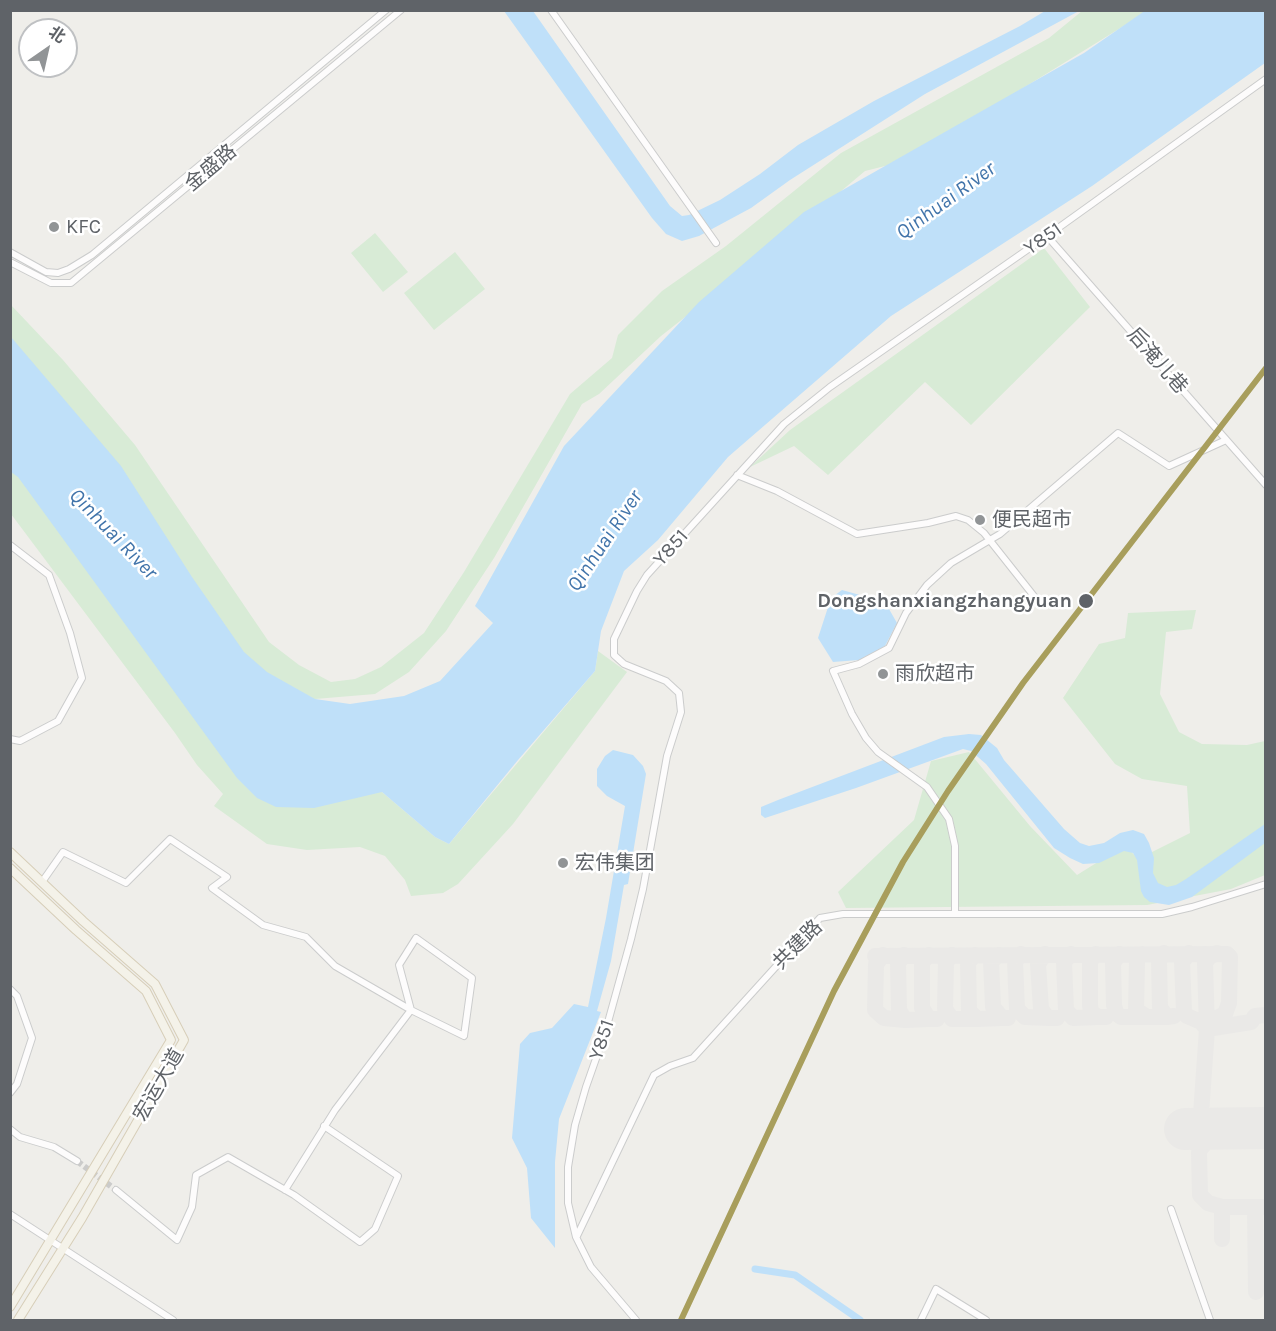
<!DOCTYPE html>
<html>
<head>
<meta charset="utf-8">
<style>
	body { margin:0 }
	#map { position:relative; width:1276px; height:1331px; overflow:hidden; background:#efeeea; font-family:Karla,"Noto Sans SC",sans-serif }
	canvas { display:block }
	.frame { position:absolute; inset:0; border:12px solid #5f6368; pointer-events:none }
	.north { position:absolute; left:18px; top:18px; width:60px; height:60px; box-sizing:border-box; background:#fff; border:2px solid #bfc1c3; border-radius:50%; rotate:34deg; font-size:16px; font-weight:700; line-height:24px; text-align:center; color:#5f6368 }
	.north::after { content:''; display:block; margin:auto; width:21px; height:27px; background:#919496; clip-path:polygon(50% 0,100% 100%,50% 72%,0 100%) }
</style>
</head>
<body>
<div id="map">
<canvas width="1276" height="1331"></canvas>
<div class="frame"></div>
<div class="north">北</div>
</div>
<script>
const ctx = document.querySelector('canvas').getContext('2d');
ctx.lineJoin = 'round';
function paint(path, color) { ctx.fillStyle = color; ctx.fill(path, 'evenodd'); }
const toPath = rows => new Path2D(rows.map(r => 'M' + r).join(''));
function stroke(path, color, width, dash) { ctx.strokeStyle = color; ctx.lineWidth = width; ctx.lineCap = dash ? 'butt' : 'round'; ctx.setLineDash(dash || []); ctx.stroke(path); }
function write(font, color, halo, rows, align = 'center') {
  ctx.font = font + ' Karla,"Noto Sans SC",sans-serif'; ctx.lineWidth = 5; ctx.setLineDash([]); ctx.textBaseline = 'middle'; ctx.strokeStyle = halo; ctx.fillStyle = color; for (const [text, x, y, turn = 0] of rows) {
    ctx.save(); ctx.translate(x, y); ctx.rotate((+turn || 0) * Math.PI / 180); ctx.textAlign = isNaN(turn) ? turn : align; if (halo) ctx.strokeText(text, 0, 0); ctx.fillText(text, 0, 0); ctx.restore();
  }
}
paint(toPath([
	[1082,11,1148,11,905,161,865,171,783,240,661,336,599,394,582,404,494,558,446,631,409,672,375,694,315,699,382,792,435,837,449,844,595,671,598,651,627,672,513,824,458,884,443,893,411,896,405,880,385,856,360,847,307,850,267,844,214,806,223,794,197,765,175,733,11,514,11,305,63,360,135,445,269,642,299,665,331,682,355,679,381,667,424,633,464,572,570,394,612,358,618,335,662,291,726,246,841,153,1049,38],
	[375,233,408,272,383,292,351,253],
	[1044,248,1090,307,971,425,925,382,828,475,794,446,750,467,790,430],
	[455,252,485,289,434,330,404,293],
	[1196,610,1192,629,1166,632,1160,694,1179,732,1202,744,1247,745,1265,741,1265,875,1231,889,1147,905,846,908,838,892,914,820,931,761,969,752,1030,826,1077,875,1125,845,1138,859,1190,833,1187,786,1142,779,1115,764,1063,698,1099,644,1125,638,1128,613]
]), '#d8ebd6');
paint(toPath([
	[1146,10,1265,11,1265,63,1092,186,891,316,728,457,658,540,624,571,601,631,595,671,518,760,449,844,435,837,382,792,314,808,276,807,257,798,237,778,18,477,11,472,11,337,121,466,192,577,244,652,267,672,315,699,350,704,404,696,440,681,493,623,475,606,564,446,699,302,804,212,1084,53],
	[504,11,533,11,670,206,682,216,689,215,720,200,760,174,798,145,874,101,1020,26,1045,11,1079,11,925,94,790,180,751,208,699,236,682,241,666,234,652,218],
	[842,590,885,602,897,623,885,646,859,660,833,662,818,638,831,598],
	[969,734,981,735,997,748,1004,760,1064,829,1080,843,1089,846,1104,843,1120,833,1133,830,1144,834,1149,843,1154,858,1153,873,1158,883,1167,887,1176,885,1186,879,1265,824,1265,843,1192,897,1169,905,1150,902,1144,897,1141,891,1137,860,1133,853,1124,851,1099,863,1083,864,1070,858,1054,848,986,764,971,751,963,749,856,788,765,818,761,815,761,807,778,800,944,737],
	[613,750,633,755,643,766,646,774,628,884,624,885,611,961,597,1011,601,1012,559,1119,555,1162,555,1248,531,1218,527,1168,512,1138,520,1044,530,1033,552,1028,574,1004,588,1007,606,918,625,806,607,796,597,786,597,769,605,756]
]), '#bfe0f9');
stroke(toPath([
	[755,1269,795,1275,860,1320]
]), '#bfe0f9', 7);
stroke(toPath([
	[1164,953,1159,961,1160,1008,1167,1017,1174,1016],
	[1189,953,1182,962,1184,1011,1187,1016,1201,1022,1207,1029],
	[1021,954,1015,962,1017,1009,1025,1017,1050,1018],
	[1045,954,1038,964,1041,1009,1046,1016,1050,1018,1057,1018],
	[1071,954,1064,962,1066,1010,1073,1018,1098,1017],
	[1096,954,1090,961,1090,1005,1091,1012,1095,1015,1098,1017,1106,1017],
	[1119,954,1113,963,1114,1005,1116,1013,1121,1017,1147,1017],
	[1142,954,1138,957,1137,962,1136,1010,1147,1017,1167,1017],
	[883,955,876,964,875,1010,884,1018,905,1020],
	[904,955,898,963,899,1010,905,1020,929,1019],
	[929,955,922,962,922,1008,929,1019,937,1019],
	[952,955,946,962,945,1009,952,1019,977,1019],
	[975,955,968,962,969,1011,977,1019,1002,1018],
	[999,955,991,961,993,1007,1002,1018,1008,1018],
	[875,956,1227,954,1230,957,1229,1003,1225,1014,1213,1020,1207,1029,1201,1114],
	[1207,1029,1205,963,1209,957,1217,953],
	[1207,1029,1251,1022,1255,1016,1266,1015],
	[1229,1129,1212,1136,1200,1149,1199,1153,1200,1195,1208,1203,1222,1207,1266,1207],
	[1255,1207,1256,1292],
	[1222,1239,1222,1207]
]), '#eae9e7', 16);
stroke(toPath([
	[1185,1129,1266,1128]
]), '#eae9e7', 42);
stroke(toPath([
	[77,1161,116,1190]
]), '#cbcbca', 6, [6, 3]);
const minor = toPath([
	[551,10,716,243],
	[1047,236,1266,485],
	[10,252,46,272,58,273,69,269,92,255,386,10],
	[10,262,51,283,71,283,401,10],
	[737,475,777,491,857,534,928,523,956,516,968,520,984,533,1041,605],
	[10,545,49,575,70,633,82,678,58,721,20,741,10,739],
	[42,882,63,852,126,883,170,839,227,877,212,888,263,925,306,937,335,966,411,1010,464,1036,472,978,416,938,399,965,411,1010],
	[955,914,955,846,949,819,927,787,878,752,866,738,852,714,833,671,859,664,889,648,906,613,927,585,951,563,1000,534,1118,433,1169,466,1226,440],
	[10,989,17,996,32,1038,17,1084,10,1093],
	[10,1129,20,1137,54,1147,77,1161],
	[116,1190,177,1240,192,1207,196,1175,228,1157,294,1195,360,1242,375,1229,398,1176,324,1126],
	[285,1190,335,1110,411,1010],
	[1171,1209,1210,1320],
	[10,1214,173,1320],
	[577,1236,654,1075,670,1066,693,1058,820,918,843,914,1162,914,1192,907,1266,884],
	[636,1320,591,1267,576,1237,568,1203,568,1167,575,1125,586,1087,605,1033,631,939,643,889,667,756,681,712,679,693,666,681,624,664,614,655,614,639,637,591,647,575,784,424,830,387,1047,236,1266,79],
	[921,1320,936,1289,986,1320]
]);
const major = toPath([
	[10,852,83,921,155,984,184,1040,82,1218,18,1320],
	[10,868,76,930,146,991,171,1040,10,1307]
]);
stroke(minor, '#cbcccc', 8);
stroke(major, '#d7ceb8', 10);
stroke(minor, '#fdfcfc', 6);
stroke(major, '#f4f2e9', 8);
stroke(toPath([
	[681,1320,834,991,903,862,948,791,1023,683,1266,368]
]), '#a89e5c', 6);
for (const [x, y, r, color] of [
	[54,227,6,"#919496"],
	[980,520,6,"#919496"],
	[1086,601,8,"#5f6368"],
	[883,674,6,"#919496"],
	[563,863,6,"#919496"]
]) { const dot = new Path2D(); dot.arc(x, y, r, 0, 2 * Math.PI); ctx.fillStyle = color; ctx.fill(dot); stroke(dot, '#fff', 2); }
write('20px', '#5f6368', '#fff', [
	["金盛路",211,168,-40],
	["Y851",1043,239,-35],
	["后淹儿巷",1157,361,49],
	["Y851",671,548,-48],
	["共建路",798,945,-45],
	["Y851",602,1040,-72],
	["宏运大道",159,1085,-60]
]);
write('20px', '#5f6368', '#fff', [
	["KFC",66,227],
	["便民超市",992,520],
	["雨欣超市",895,674],
	["宏伟集团",575,863]
], 'left');
write('bold 20px', '#5f6368', '#fff', [
	["Dongshanxiangzhangyuan",1072,601]
], 'right');
write('italic 21px', '#4174aa', '#fff', [
	["Qinhuai River",946,201,-36],
	["Qinhuai River",113,534,46],
	["Qinhuai River",605,541,-56]
]);
</script>
</body>
</html>
